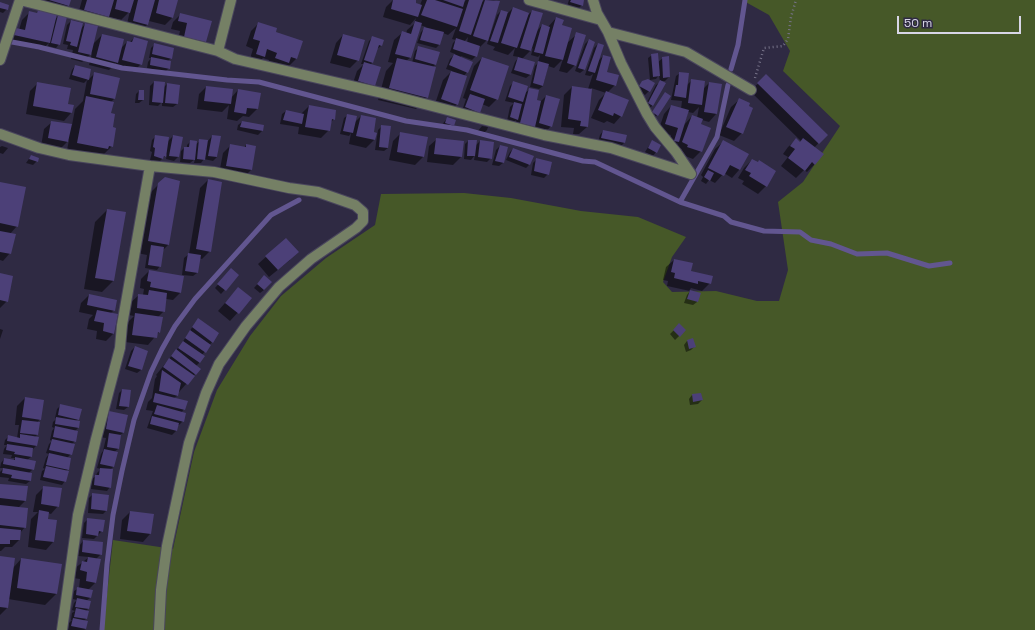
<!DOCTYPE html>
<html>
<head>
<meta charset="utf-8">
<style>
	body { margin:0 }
	#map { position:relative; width:1035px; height:630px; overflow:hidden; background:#2f2a43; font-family:"Space Grotesk",sans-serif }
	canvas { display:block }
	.scale { position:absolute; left:897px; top:16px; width:124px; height:18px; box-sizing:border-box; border:2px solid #d8d6e7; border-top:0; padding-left:5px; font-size:12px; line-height:14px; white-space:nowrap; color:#d8d6e7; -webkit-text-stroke:3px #2f2a43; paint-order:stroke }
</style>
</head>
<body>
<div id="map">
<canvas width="1035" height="630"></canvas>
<div class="scale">50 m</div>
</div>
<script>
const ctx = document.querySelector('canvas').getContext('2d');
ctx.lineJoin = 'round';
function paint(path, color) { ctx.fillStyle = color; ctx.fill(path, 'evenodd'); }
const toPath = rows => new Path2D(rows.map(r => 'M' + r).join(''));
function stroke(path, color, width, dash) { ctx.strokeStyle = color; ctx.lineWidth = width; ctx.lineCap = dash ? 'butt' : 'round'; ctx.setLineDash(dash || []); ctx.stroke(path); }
paint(toPath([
	[742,0,1035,0,1035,630,103,630,113,540,173,549,194,452,217,390,250,336,281,296,326,258,375,225,381,194,464,193,511,198,581,211,638,217,686,237,672,257,663,282,672,292,716,291,757,301,779,301,788,270,778,202,803,182,840,126,783,71,790,51,769,15]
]), '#465828');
paint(toPath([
	[35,0,70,0,68,5,60,13],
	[82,0,177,0,173,17,165,25,149,21,148,24,140,32,126,28,130,11,121,20,108,17,100,24,77,18],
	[393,0,415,0,414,3,420,5,422,0,464,0,463,3,466,0,482,0,481,3,484,0,493,0,499,2,487,40,479,48,476,56,472,60,461,56,460,58,467,72,464,76,457,104,449,112,434,107,443,80,452,71,446,69,450,59,455,54,450,52,453,43,456,40,452,39,456,28,448,35,443,33,439,45,436,48,417,43,421,32,426,27,420,25,410,58,406,61,412,63,415,51,418,48,435,65,432,68,427,97,416,109,378,100,386,71,393,63,388,62,394,40,402,33,406,34,407,30,414,24,416,18,410,25,383,17,386,7],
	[468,37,467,43,464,42],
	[569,0,583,0,582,5,578,9,567,6],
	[0,3,7,9,3,13,0,12],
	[513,8,526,17,532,11,537,31,542,25,548,27,556,18,561,26,567,43,577,34,575,65,567,73,559,71,563,59,554,68,548,66,543,86,539,89,530,87,535,66,538,63,540,55,538,57,531,55,533,48,522,59,534,63,530,75,526,78,511,73,515,62,519,57,513,56,515,48,508,55,493,50,495,47,487,44,497,15,501,11,508,13],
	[38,11,55,20,58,16,59,44,56,48,48,46,49,43,41,50,7,42,8,37,16,29,19,30,22,20,30,12,36,14],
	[181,14,205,41,198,49,177,44,180,31,171,29,173,22],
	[71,21,80,30,85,24,92,45,102,35,120,49,127,42,129,43,134,38,141,64,133,72,115,67,116,63,109,70,89,65,92,53,82,62,71,59,73,50,67,49,68,45,63,44,67,25],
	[259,23,274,33,302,42,296,59,288,67,268,66,269,60,263,58,256,65,249,62,253,49,246,46,251,31],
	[343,35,358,60,350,68,330,63,336,43],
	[373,37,381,46,377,49,373,62,370,65,374,86,366,93,351,89,357,71,364,64,361,64,369,41],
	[589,40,594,42,584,70,580,73,575,71,585,44],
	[155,44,171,58,168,61,169,68,165,72,147,68,148,62,151,58,149,58,151,48],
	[598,44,597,62,603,56,605,73,615,85,607,93,621,116,614,124,607,121,604,123,591,118,599,100,606,93,591,88,587,127,579,134,573,134,574,128,561,127,564,95,572,87,588,89,593,74,590,76,585,75,594,48],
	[652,55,658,62,663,58,669,77,665,81,660,81,653,105,649,109,645,106,656,85,660,82,659,75,656,79,650,80,648,58],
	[482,58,497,99,489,107,482,104,479,112,476,116,462,111,466,99,463,98,474,66],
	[75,66,90,70,87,81,94,74,114,99,111,102,110,114,112,146,100,158,66,155,69,140,60,149,41,146,44,129,52,122,72,125,75,109,83,101,87,80,84,83,69,79,72,70],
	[680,73,687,85,692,80,703,89,709,83,716,114,709,122,702,120,700,125,701,151,693,159,680,154,675,150,678,143,671,150,667,148,671,135,658,132,664,114,671,106,681,109,682,101,671,100,676,76],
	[699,107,697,118,692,116,684,125,688,112,693,113],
	[766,76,826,135,814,148,815,164,807,172,804,170,796,178,781,166,788,157,783,154,788,147,796,140,802,144,803,143,750,91],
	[154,82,163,88,167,84,177,104,173,107,162,106,162,102,158,106,149,105,150,86],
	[514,82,524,94,530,89,536,101,540,102,546,96,551,126,544,134,513,131,516,120,513,123,507,121,510,107,514,103,505,101,510,86],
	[643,82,649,91,645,95,637,89],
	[38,83,67,105,71,113,64,121,26,114,30,91],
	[206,87,231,98,238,90,259,94,257,109,249,117,243,116,237,121,227,119,229,105,222,112,197,109,199,94],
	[139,91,143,100,139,103,135,103,136,94],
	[665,93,657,115,654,119,650,116],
	[739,100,742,133,734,141,719,135,731,107],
	[309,106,334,119,330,123,329,130,321,138,298,134,299,127,280,124,282,114,286,111,301,114],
	[348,115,355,122,361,116,372,133,374,140,366,148,349,144,351,133,349,136,340,134,344,118],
	[448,118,453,126,449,129,442,127,444,122],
	[242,122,263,126,262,131,258,135,237,130,238,125],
	[382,126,388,148,384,151,375,150,378,130],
	[482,126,488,127,487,130,483,134,477,132],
	[603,131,625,142,621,146,598,142,600,135],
	[401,133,427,138,423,157,415,165,389,160,393,141],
	[156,136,168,141,173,136,181,137,178,157,174,161,166,159,167,154,159,162,150,160,152,152,150,151,152,140],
	[212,136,220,137,217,157,213,161,204,159,201,163,194,163,195,159,190,163,180,162,181,151,184,148,187,148,187,145,191,141,195,145,200,141,208,141],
	[437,139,461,157,453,165,427,162,429,146],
	[468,141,475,146,480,141,491,158,487,162,474,160,475,155,471,160,464,159,465,144],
	[652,141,656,152,653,156,645,152],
	[723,142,747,155,739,170,732,178,724,173,715,183,709,180,706,184,701,181,703,177,701,175,715,149],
	[231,145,244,148,246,145,255,146,251,170,243,178,219,174,223,153],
	[2,146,8,148,3,154,0,153,0,147],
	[500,146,503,163,499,166,492,165,496,150],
	[513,149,529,165,526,168,506,160,510,152],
	[31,156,37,161,33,165,26,163],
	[537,159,548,174,544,178,531,175,533,163],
	[752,160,766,186,758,194,742,184,744,181,738,178,744,168],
	[208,180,221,183,210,251,202,259,199,258,197,273,193,276,182,275,184,258,189,254,200,188],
	[179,181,168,245,162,251,160,266,157,270,145,268,147,255,137,253,147,196,159,184],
	[0,183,17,226,10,234,10,253,3,261,0,260],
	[107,210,113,281,102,292,84,289,95,222],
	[286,239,290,260,269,277,258,264],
	[674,260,689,271,710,283,702,291,691,288,689,291,699,294,697,302,693,305,684,303,687,295,690,291,667,286,668,281,663,280,666,267],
	[149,271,181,292,173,300,166,299,164,311,158,317,159,332,148,345,125,342,128,322,134,316,129,315,131,302,139,295,143,295,144,289,140,288,141,279],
	[228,273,238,275,221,294,215,288],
	[0,274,7,301,0,308],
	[261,280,264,290,260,293,254,288],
	[238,288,251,298,230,321,218,311],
	[89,295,114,310,111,313,114,333,106,341,96,339,97,331,87,329,89,319,93,315,79,312,81,303],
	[195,323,212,342,202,355,200,362,196,366,195,374,179,392,178,391,177,396,174,398,184,409,181,413,183,421,179,425,178,425,176,431,172,435,147,428,153,411,146,410,148,402,152,398,155,379,157,376,156,375,182,343],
	[679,325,685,330,675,340,670,334],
	[0,329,3,330,0,339],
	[692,340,695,346,691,350,686,352,684,345,687,341],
	[135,347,147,352,141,370,137,373,125,369,131,351],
	[122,390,128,407,124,410,116,409,119,393],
	[692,395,702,400,698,404,690,405,689,399],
	[25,398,40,419,37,423,39,423,37,435,35,437,36,446,32,450,31,457,27,460,33,469,29,473,30,481,26,484,8,481,9,478,0,477,0,472,4,468,0,468,1,463,4,459,13,461,15,458,11,458,12,455,3,454,4,449,7,445,4,445,5,440,8,437,17,438,19,425,15,425,17,406],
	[60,406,78,419,76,421,79,422,78,428,75,431,75,441,72,444,71,454,67,458,68,469,66,471,65,481,62,485,40,480,42,471,45,469,43,468,46,458,49,454,46,453,49,444,52,441,50,440,52,431,54,428,52,427,53,422,56,419,55,418,57,409],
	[110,412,123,433,120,435,118,449,114,452,116,453,113,467,110,470,110,487,107,491,91,489,92,479,96,476,97,473,101,469,97,468,101,454,103,451,106,438,99,437,102,420],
	[0,485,25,501,18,508,25,527,20,533,19,540,12,547,5,547,1,551,0,551],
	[44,487,58,506,51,514,48,513,47,520,53,542,46,550,28,547,31,519,38,512,33,512,36,495],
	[93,494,106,511,103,514,88,513,89,498],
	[130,512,150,534,143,542,120,539,122,520],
	[88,519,102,531,94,539,82,538,84,523],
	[83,541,101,554,96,559,100,560,95,583,88,590,90,598,86,601,90,602,88,609,86,611,86,619,83,621,86,629,84,630,68,630,69,623,72,620,71,620,72,613,75,611,72,610,74,603,77,600,73,599,74,591,79,588,80,579,73,578,74,569,89,557,78,556,80,545],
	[0,557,13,568,21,559,57,593,45,605,8,599,7,608,0,615]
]), '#0007');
stroke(toPath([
	[12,42,39,47,122,68,227,80,259,82,406,121,467,130,583,161,595,162,680,202,724,216,731,222,764,231,800,232,811,240,831,244,857,254,887,253,929,266,950,263],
	[731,69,738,45,745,0],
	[680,202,717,137,728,85],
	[102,630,107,564,113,515,122,471,134,420,151,372,162,349,175,326,195,299,271,215,299,200]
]), '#625690', 5);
paint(toPath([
	[49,0,71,0,69,6],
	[87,0,114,0,109,17,84,10],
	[117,0,134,0,130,13,115,9],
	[138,0,155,0,148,25,133,21],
	[159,0,178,0,173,18,156,13],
	[393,0,416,0,416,3,422,5,418,17,391,9],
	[427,0,435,0,463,9,457,27,421,15],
	[443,0,465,0,463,7],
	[469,0,483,0,471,35,459,31],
	[485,0,500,1,488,41,473,36],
	[571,0,584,0,583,6,570,2],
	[0,2,9,5,8,10,0,8],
	[513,7,529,13,517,48,501,43],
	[38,10,57,14,50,43,14,35,16,28,25,30,29,11,37,13],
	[501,10,508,12,498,43,490,41],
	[532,10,543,13,531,51,520,48],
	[180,13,212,21,206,42,184,37,187,23,178,21],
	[58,15,67,17,60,45,51,43],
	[556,17,564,20,562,25,572,28,563,60,545,56],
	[71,20,83,23,77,47,70,45,71,42,66,41],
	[415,21,422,23,411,58,395,54,402,31,411,34],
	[258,22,277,28,276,32,303,41,297,59,291,57,289,63,275,58,277,53,267,49,265,57,256,54,260,41,253,39],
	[85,23,98,26,91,55,78,52],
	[542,24,550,27,543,54,534,52],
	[424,27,444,32,440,45,420,40],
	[576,32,586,35,576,66,567,63],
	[102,34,124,39,118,63,96,57],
	[343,34,365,40,359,61,337,55],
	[372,36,384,40,382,46,379,45,373,63,364,60],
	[134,37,148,41,142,65,122,60,127,41,132,42],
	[456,38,480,46,477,57,453,49],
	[589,39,595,42,585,70,578,68],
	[154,43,174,48,172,59,152,54],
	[598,43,604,45,595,73,588,71],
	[418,46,440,52,436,65,415,59],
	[658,53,660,76,653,77,651,54],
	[454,54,473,62,468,73,449,65],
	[603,55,611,57,607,72,619,75,616,86,596,80],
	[669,56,670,77,663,78,662,57],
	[151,57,171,61,170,69,150,65],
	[482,57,509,66,498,100,470,90],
	[518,57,535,62,531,75,514,70],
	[397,58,436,67,428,98,389,88],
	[538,61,549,64,543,86,533,83],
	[364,62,381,67,375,86,358,81],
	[75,65,91,69,89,80,72,75],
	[451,71,467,76,458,105,441,99],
	[94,72,120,78,115,99,90,94],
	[679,72,689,73,686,98,674,96,676,85,678,85],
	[766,74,828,135,819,144,757,83],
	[648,79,655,83,650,92,639,86,642,81],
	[691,79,705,81,702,105,688,103],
	[660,80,666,83,653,106,648,103],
	[154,81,165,82,163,103,152,102],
	[513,81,528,86,523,102,508,97],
	[37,82,71,88,68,104,74,105,72,113,33,106],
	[709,82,722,84,717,114,704,112],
	[167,83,180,85,178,104,165,103],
	[206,86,233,89,231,104,204,101],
	[572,86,592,89,588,127,580,126,581,121,568,119],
	[529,88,539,90,537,100,541,101,535,127,520,123],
	[238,89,261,93,258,109,247,108,246,114,234,112],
	[139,90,144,90,144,100,138,100],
	[606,91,629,100,622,117,614,113,613,116,598,110],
	[665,92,671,96,658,116,652,112],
	[470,94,485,99,480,113,465,107],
	[546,95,560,99,552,127,539,123],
	[86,96,114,102,111,113,115,114,113,127,116,128,113,147,109,146,108,149,77,143],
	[739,98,750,103,749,106,753,108,743,134,726,127],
	[514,102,522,104,518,120,510,117],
	[309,105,336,110,335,120,332,119,330,131,305,127],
	[671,105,689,110,679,142,674,141,678,128,665,124],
	[286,110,304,114,302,124,283,120],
	[347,114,357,116,353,133,343,131],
	[361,115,376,118,374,132,377,133,375,140,356,136],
	[692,115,703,119,701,124,711,128,702,152,687,147,688,145,682,142],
	[447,117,456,120,454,126,445,123],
	[51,121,72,124,68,142,48,138],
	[242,121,264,125,263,131,240,127],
	[381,125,391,126,388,148,379,147],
	[603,130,627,135,625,143,601,138],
	[400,132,428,137,424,157,397,152],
	[155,135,169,137,166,157,164,156,163,159,154,156,155,148,153,147],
	[173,135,183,137,179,157,169,156],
	[212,135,221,136,217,157,208,156],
	[436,138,464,141,462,157,434,154],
	[796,138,800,142,803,138,824,154,815,165,812,162,805,171,788,158,795,149,790,146],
	[199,139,208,140,205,160,197,159],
	[190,140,197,141,195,160,183,159,184,147,189,147],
	[468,140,477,140,475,156,467,156],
	[480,140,494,142,492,159,478,157],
	[652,140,661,145,657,153,648,148],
	[723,140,749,154,740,170,730,165,724,176,708,168],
	[230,144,246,147,246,144,256,146,252,170,226,166],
	[500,145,508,147,504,163,495,161],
	[513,148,534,156,530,165,509,157],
	[31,155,39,158,38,162,29,159],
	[536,158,552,162,549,175,534,171],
	[752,159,758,162,759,160,776,171,767,187,749,176,751,173,745,170],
	[708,170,714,173,710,181,704,177],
	[165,177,180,181,169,245,148,241,158,183],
	[208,179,222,182,211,252,196,249],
	[0,182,26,187,18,227,0,223],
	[107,209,126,212,114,281,95,278],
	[0,231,16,234,11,254,0,252],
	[286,238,299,252,278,270,265,256],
	[151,245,164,247,161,267,148,265],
	[188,253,201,255,198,273,185,271],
	[674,259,693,263,691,271,713,276,711,284,698,281,698,284,674,278,675,273,671,272],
	[231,268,239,275,226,291,217,284],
	[149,270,184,276,181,293,150,287,151,282,147,281],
	[0,273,13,276,8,302,0,300],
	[264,275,272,282,264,290,257,284],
	[238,287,252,298,239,314,225,303],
	[149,290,167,293,165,312,137,308,138,294,148,295],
	[690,290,701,293,698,302,687,299],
	[89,294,117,300,115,311,87,305],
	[97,310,118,314,114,334,103,331,104,323,94,321],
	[135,313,163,317,160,333,158,332,157,338,132,335],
	[198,318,219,333,213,343,192,327],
	[679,323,686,330,680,337,673,330],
	[190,330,211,345,206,353,185,338],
	[693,338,696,347,689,349,687,340],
	[183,341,205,356,200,363,178,348],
	[135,346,148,351,142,370,128,366],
	[176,349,201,369,196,375,171,356],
	[169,358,195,376,188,385,163,367],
	[162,370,181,383,178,396,159,391],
	[122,389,131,390,129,407,119,406],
	[155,393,188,401,185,410,153,402],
	[701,393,703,400,693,402,692,394],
	[25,397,44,400,41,420,22,417],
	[60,404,82,409,79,420,58,415],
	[157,405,186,413,184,422,154,414],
	[109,411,128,415,124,433,106,429],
	[152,416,179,423,177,431,150,424],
	[56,417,80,421,79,428,55,424],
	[22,420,40,422,38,435,20,433],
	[55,426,78,431,76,442,53,437],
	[109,433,121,435,119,449,107,447],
	[20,434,39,437,37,446,7,441,8,435,20,438],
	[52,439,75,444,72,455,49,450],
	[7,444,33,448,32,457,14,454,15,452,6,450],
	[104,449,118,452,114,467,100,464],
	[49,453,71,458,69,470,46,465],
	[15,457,36,461,34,470,3,464,4,458,15,460],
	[46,466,69,471,66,482,43,477],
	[3,468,32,473,31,481,11,478,12,475,2,473],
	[100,468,113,469,111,488,94,485,95,475,99,475],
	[0,484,28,486,26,501,0,498],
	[43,486,62,488,59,507,41,504],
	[92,493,109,495,107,511,91,509],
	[0,505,28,508,26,528,0,525],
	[39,510,49,512,48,519,57,520,54,542,35,540],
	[130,511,154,514,151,534,127,531],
	[87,518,105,520,103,532,99,531,98,536,86,534],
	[0,528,21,530,20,540,10,540,10,544,0,544],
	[83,540,103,542,102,555,82,552],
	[0,556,15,558,8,608,0,607],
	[88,557,101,559,96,583,86,581,87,572,80,570,82,561,87,562],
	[21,558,62,564,57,594,17,588],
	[77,587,93,590,91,598,76,595],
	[77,598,91,601,89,609,75,607],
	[76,608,89,611,87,619,74,617],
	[73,618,88,621,86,629,71,626]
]), '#4c4078');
const minor = toPath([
	[20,0,218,51,235,59,382,93,544,135,611,148,691,174,676,152,655,127,647,114,621,63,608,32],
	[529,0,601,20],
	[593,0,597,13,608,32,686,52,751,90],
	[218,51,231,0],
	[0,60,20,0],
	[0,134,39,148,69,155,150,166,122,325,120,348,96,439,78,515,62,630],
	[150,166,214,172,289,188,318,192,355,205,363,212,363,221,356,228,311,259,279,287,246,326,219,364,206,393,189,443,181,480,167,546,161,590,159,630]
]);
stroke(minor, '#4a465d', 12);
stroke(toPath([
	[755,78,764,48,783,46,788,39,791,17,796,0]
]), '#777389', 2.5, [1, 3]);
stroke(minor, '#758065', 10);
</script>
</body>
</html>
